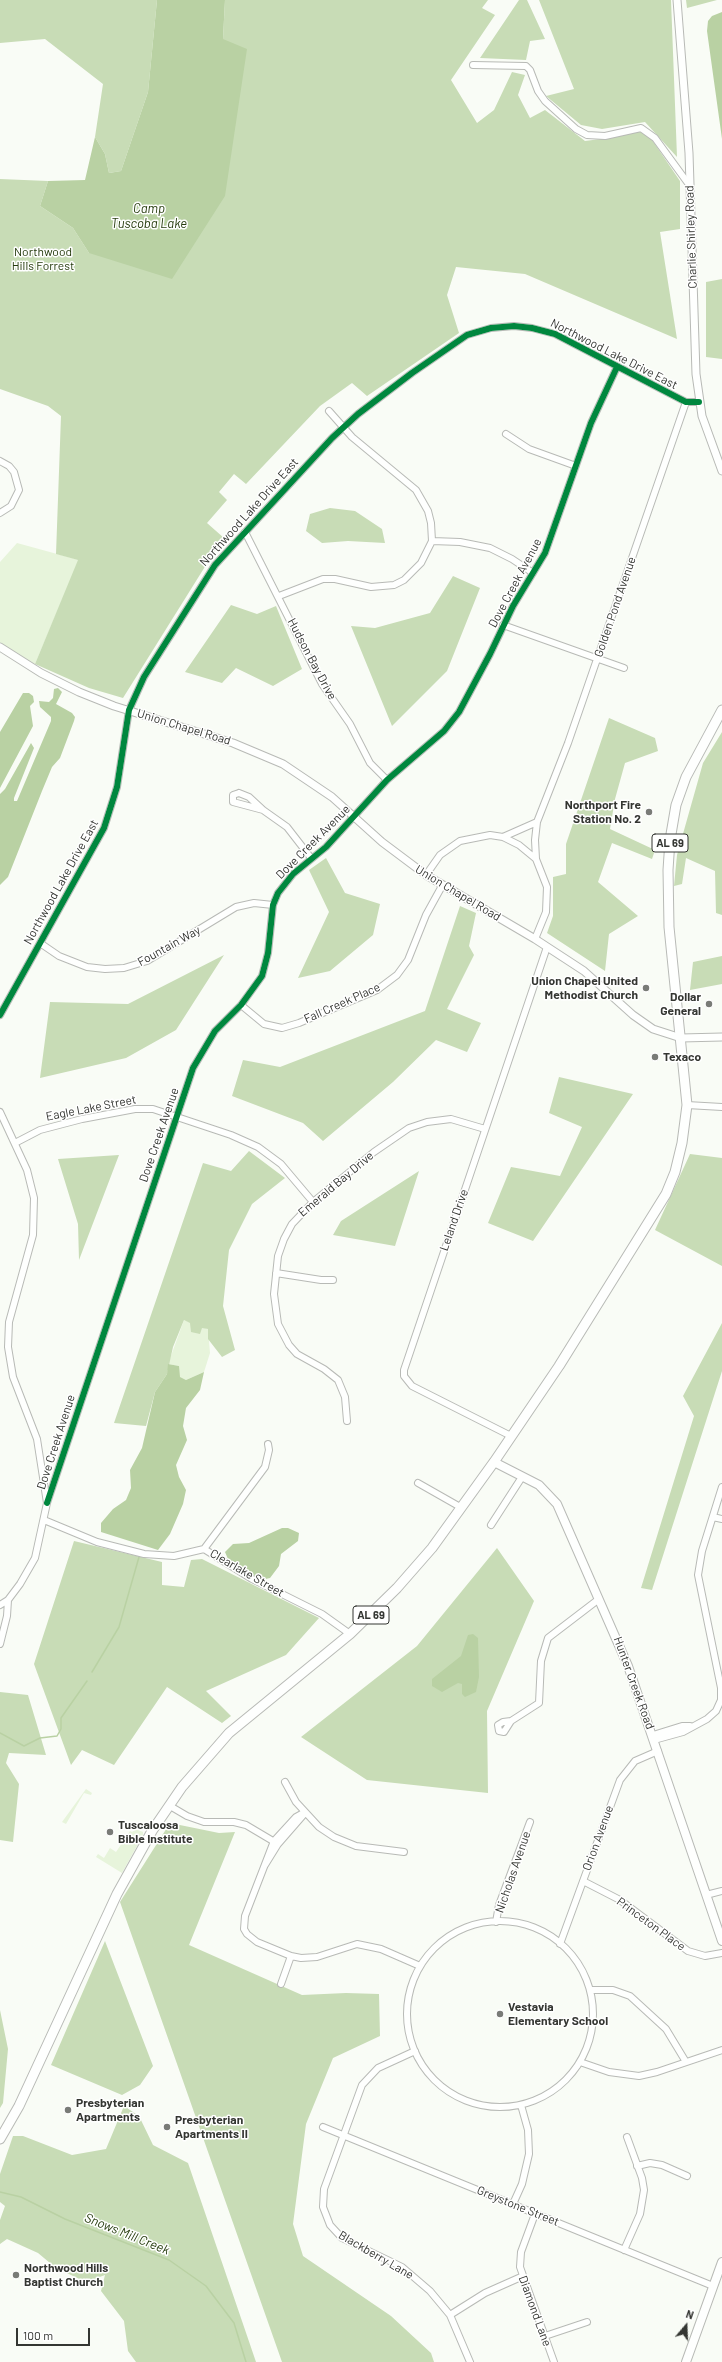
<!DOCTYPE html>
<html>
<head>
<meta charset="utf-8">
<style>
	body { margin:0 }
	#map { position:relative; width:722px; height:2362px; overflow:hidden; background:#f9fcf6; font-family:Barlow,sans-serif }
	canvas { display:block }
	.north { position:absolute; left:666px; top:2306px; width:40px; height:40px; -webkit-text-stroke:3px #fff; paint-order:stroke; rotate:19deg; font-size:11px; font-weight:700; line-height:16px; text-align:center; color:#343632 }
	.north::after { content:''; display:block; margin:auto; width:14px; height:18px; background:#343632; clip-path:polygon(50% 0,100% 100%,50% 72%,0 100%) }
	.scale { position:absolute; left:16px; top:2328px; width:74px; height:18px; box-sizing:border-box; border:2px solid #343632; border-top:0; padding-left:5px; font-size:12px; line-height:14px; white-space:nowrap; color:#343632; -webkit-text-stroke:3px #fff; paint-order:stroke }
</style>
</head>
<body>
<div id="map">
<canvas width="722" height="2362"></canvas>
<div class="north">N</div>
<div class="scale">100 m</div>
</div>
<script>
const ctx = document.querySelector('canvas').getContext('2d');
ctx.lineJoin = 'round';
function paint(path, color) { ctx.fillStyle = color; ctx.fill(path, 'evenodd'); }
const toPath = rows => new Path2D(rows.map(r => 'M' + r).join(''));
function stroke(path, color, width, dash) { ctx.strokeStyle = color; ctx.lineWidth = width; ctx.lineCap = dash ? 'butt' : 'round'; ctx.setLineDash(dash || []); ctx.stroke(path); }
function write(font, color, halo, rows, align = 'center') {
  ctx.font = font + ' Barlow,sans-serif'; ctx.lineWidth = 3; ctx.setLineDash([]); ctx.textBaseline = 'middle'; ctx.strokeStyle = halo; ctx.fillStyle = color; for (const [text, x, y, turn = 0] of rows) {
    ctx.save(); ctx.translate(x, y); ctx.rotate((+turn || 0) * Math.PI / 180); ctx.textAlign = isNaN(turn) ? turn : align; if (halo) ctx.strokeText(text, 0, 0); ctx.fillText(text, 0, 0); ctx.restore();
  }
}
paint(toPath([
	[17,543,79,560,35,664,15,657,0,645,0,562],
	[184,1320,208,1329,210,1353,204,1372,186,1380,179,1377,179,1366,168,1364],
	[86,1789,92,1793,91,1795,84,1793,66,1824,62,1822],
	[136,1829,143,1832,143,1835,122,1873,96,1857,98,1854,104,1858,110,1848,116,1852,130,1831,132,1832]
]), '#e7f4db');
paint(toPath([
	[0,0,157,0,148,92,121,171,109,173,105,154,95,137,103,84,45,39,0,43],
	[225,0,488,0,482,8,495,15,451,80,477,123,494,110,512,72,525,75,518,95,530,118,545,110,585,141,616,137,641,131,648,134,680,181,680,229,660,232,677,339,525,274,456,267,447,295,459,333,367,396,352,383,320,406,246,484,234,474,219,492,227,500,207,523,224,538,211,557,123,698,89,688,35,664,78,560,56,554,61,416,48,406,0,389,0,179,48,181,40,206,73,228,89,253,223,39],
	[519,0,527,0,545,39,530,41,526,60,480,58],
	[539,0,671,0,677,157,645,122,602,129,581,125,546,96,574,89],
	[686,0,717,0,687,8],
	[722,279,722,359,706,357,706,282],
	[330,508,355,511,382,529,385,543,348,541,322,543,306,531,310,514],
	[453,576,480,588,447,671,392,726,351,626,375,628,430,613],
	[231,605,257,614,276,606,302,669,273,686,236,668,222,683,185,672],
	[609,718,655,738,658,751,625,763,615,799,610,829,655,850,652,859,612,843,598,882,638,916,609,934,605,971,547,933,553,916,553,877,566,874,566,844],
	[722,732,722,915,716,913,715,871,686,858,682,884,674,886,677,855,703,763],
	[326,858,345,893,380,904,373,935,330,971,298,978,329,912,309,870],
	[460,906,476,913,469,946,474,955,447,1009,481,1023,467,1052,436,1040,393,1082,323,1141,303,1123,232,1096,243,1060,280,1067,425,1011],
	[224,955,176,1030,126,1058,40,1078,50,1002,128,1004],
	[722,956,722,984,690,990,693,962],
	[559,1077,633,1094,533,1241,488,1223,511,1167,560,1176,582,1127,549,1113],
	[249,1151,285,1178,252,1204,229,1250,223,1306,235,1350,222,1357,208,1339,208,1329,202,1328,200,1334,191,1332,190,1323,184,1320,173,1347,167,1374,155,1392,146,1426,114,1423,203,1163,231,1171],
	[690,1154,722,1158,722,1266,655,1230],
	[119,1155,79,1260,78,1224,58,1159],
	[419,1171,395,1246,333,1235,341,1221],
	[722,1323,722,1371,652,1590,641,1588,694,1416,683,1396],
	[74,1541,162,1562,162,1585,184,1587,191,1560,202,1559,319,1618,286,1655,206,1691,231,1716,222,1723,167,1687,114,1765,82,1750,71,1765,34,1664],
	[497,1548,534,1601,487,1711,488,1793,367,1780,301,1737,417,1646],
	[0,1692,28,1695,46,1755,9,1753,6,1763,19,1784,13,1842,0,1840],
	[170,1823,219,1833,235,1832,189,1945,302,1995,346,1993,379,1994,380,2036,333,2058,306,2124,293,2224,303,2256,391,2316,431,2353,434,2362,282,2362,120,1902],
	[105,1941,153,2066,140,2085,122,2095,51,2065],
	[0,2010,8,2049,3,2103,0,2108],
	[124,2106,139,2116,153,2145,188,2163,256,2362,136,2362,128,2351,124,2321,101,2291,105,2275,86,2282,56,2268,38,2253,7,2239,0,2244,0,2220,5,2206,0,2202,0,2174,13,2136,23,2136,72,2155,106,2149]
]), '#c8dcb6');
paint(toPath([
	[157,0,225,0,223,39,247,49,225,196,172,279,89,253,73,228,40,206,48,181,85,180,95,137,105,154,109,173,121,171,148,92],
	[722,12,722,139,707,31,708,21,712,16],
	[58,688,62,692,56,704,72,713,75,717,74,721,60,758,52,767,42,791,8,877,0,885,0,794,5,789,31,743,34,748,14,798,14,801,17,801,51,721,51,717,40,707,39,701,49,702,53,698,54,689],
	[23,693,29,693,33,696,34,702,30,706,33,726,0,788,0,732],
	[168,1364,179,1366,180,1377,186,1380,204,1372,200,1390,186,1408,183,1426,187,1440,176,1465,179,1477,186,1490,183,1504,170,1534,158,1550,101,1532,101,1523,113,1509,126,1500,131,1488,130,1470,142,1448,155,1392,167,1374],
	[282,1528,288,1528,299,1533,298,1541,281,1554,279,1566,270,1578,261,1580,243,1572,228,1559,225,1552,233,1544,249,1543],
	[473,1634,478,1638,479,1677,476,1692,465,1697,462,1694,462,1684,458,1683,442,1692,432,1686,432,1679,461,1656,468,1635]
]), '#b9d1a3');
stroke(toPath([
	[92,1672,119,1627,139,1557],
	[0,1733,24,1746,40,1738,57,1736,61,1729,61,1718,87,1681],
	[0,2192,21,2197,65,2219,169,2260,206,2286,234,2323,246,2362]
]), '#b9d1a3', 1.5);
const minor = toPath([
	[473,65,526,66,530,70,538,91,545,101,576,129,587,135,605,136,641,128,655,138,690,186],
	[506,434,529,449,576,466],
	[0,461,9,466,14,472,19,490,11,506,0,513],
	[245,532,322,684,350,724,370,763,387,780],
	[432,541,460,542,490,548,512,559,533,573],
	[279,596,323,579,335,579,371,587,394,585,404,580,421,563,432,541,431,523,428,511,416,490,352,437,329,411],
	[503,625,624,668],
	[239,793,249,797,263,810,233,802,233,795,239,793],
	[263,810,287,827,311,858],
	[503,837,537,822,568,743,686,402],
	[536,859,535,840,537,822],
	[426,875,440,855,460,841,490,835,503,837,519,845,536,859,547,887,546,912,535,939],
	[40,943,59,956,87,967,105,969,124,968,147,961,236,907,254,903,273,905],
	[241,1005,264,1024,282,1028,299,1023,377,990,397,975,408,960,426,915,442,886],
	[0,1015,104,828,117,787,129,710,144,677,215,565,332,438,358,414,412,373,467,335,491,328,514,326,532,328,555,334,686,402,699,402],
	[687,1105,722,1107],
	[0,1112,27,1170,34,1198,33,1235,9,1322,8,1347,13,1377,37,1439,47,1503,35,1558,20,1584,8,1600,0,1605],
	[15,1143,40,1130,82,1119,135,1109,153,1109,231,1135,258,1147,281,1164,313,1202],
	[276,1273,321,1280,333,1280],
	[347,1421,345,1397,338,1380,324,1369,297,1354,289,1345,278,1324,274,1294,278,1256,284,1239,292,1224,313,1202,374,1152,409,1128,427,1122,451,1119,485,1129],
	[511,1436,412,1386,404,1376,404,1370,547,947],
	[418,1483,462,1508],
	[47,1503,193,1068,215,1031,241,1005,262,976,268,953,273,905,278,893,293,874,326,847,387,780,444,731,459,712,490,654,513,606,545,553,591,423,617,367],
	[713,1517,722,1519],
	[44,1520,97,1542,144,1554,174,1556,204,1549,252,1579,322,1614,350,1634],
	[491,1525,522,1477],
	[204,1549,265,1467,269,1450,268,1444],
	[0,1644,7,1616,8,1600],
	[511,1721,539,1703,541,1661,548,1638,599,1599],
	[511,1721,504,1732,499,1731,498,1725,503,1722,511,1721],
	[653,1735,682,1726,690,1726],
	[654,1740,683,1732,707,1719,716,1711,721,1700,721,1688,698,1575,702,1551,722,1487],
	[285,1782,296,1802,319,1827,334,1837,356,1846,404,1852],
	[170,1806,187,1816,204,1822,234,1822,246,1825,278,1844],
	[305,1812,296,1817,274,1841,245,1916,244,1929,247,1934,257,1942,291,1956,301,1958,317,1957,357,1944,381,1949,420,1966],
	[265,1865,278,1844,305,1813],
	[583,1881,620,1900,688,1951,705,1956,722,1953],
	[706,1895,722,1891],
	'407 2014a93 93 0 1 1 186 0a93 93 0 1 1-186 0Z',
	[496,1922,499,1905,530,1822],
	[560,1944,620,1780,635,1761,658,1751],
	[281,1984,291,1956],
	[590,1990,613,1990,630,1996,666,2029,686,2062],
	[415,2051,378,2068,362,2085,324,2189,323,2207,330,2225,342,2238,402,2267,430,2291,450,2315,470,2362],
	[580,2062,609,2072,639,2076,657,2072,722,2050],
	[323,2127,713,2286],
	[637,2166,650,2163,662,2165,687,2176],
	[513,2204,522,2184,529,2154,528,2130,521,2105],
	[535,2214,521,2252,520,2267,554,2362],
	[624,2250,640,2214,644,2190,642,2178,627,2137],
	[450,2315,485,2293,521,2277],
	[545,2336,587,2322]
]);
const tertiary = toPath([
	[677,0,689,153,696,374,702,416,722,471],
	[0,647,41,673,79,692,114,706,233,743,283,764,332,797,382,842,426,875,535,939,584,971,633,1015,653,1029,681,1038,722,1037]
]);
const secondary = toPath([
	[494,1462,539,1485,557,1504,628,1666,722,1941],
	[686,2362,722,2262]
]);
const primary = toPath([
	[0,2139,19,2106,117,1894,152,1831,182,1787,229,1733,350,1634,397,1588,432,1548,494,1462,559,1366,666,1194,675,1172,682,1143,687,1105,669,927,668,870,670,840,676,805,686,777,722,710]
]);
stroke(minor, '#b8bab6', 8);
stroke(tertiary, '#b8bab6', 9);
stroke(secondary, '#b8bab6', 10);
stroke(primary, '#b8bab6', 11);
stroke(minor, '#fefffe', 6);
stroke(tertiary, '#fefffe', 7);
stroke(secondary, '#fefffe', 8);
stroke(primary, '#fefffe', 9);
stroke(toPath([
	[0,1015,104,828,117,787,129,710,144,677,215,565,332,438,358,414,412,373,467,335,491,328,514,326,532,328,555,334,686,402,699,402],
	[47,1503,193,1068,215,1031,241,1005,262,976,268,953,273,905,278,893,293,874,326,847,387,780,444,731,459,712,490,654,513,606,545,553,591,423,617,367]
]), '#00873e', 6);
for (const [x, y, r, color] of [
	[649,812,4,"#797b77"],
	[646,988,4,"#797b77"],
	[709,1004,4,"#797b77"],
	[655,1057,4,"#797b77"],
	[110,1832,4,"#797b77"],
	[500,2014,4,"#797b77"],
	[68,2110,4,"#797b77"],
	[167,2127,4,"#797b77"],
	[16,2275,4,"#797b77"]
]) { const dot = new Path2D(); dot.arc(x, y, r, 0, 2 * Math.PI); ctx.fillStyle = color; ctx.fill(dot); stroke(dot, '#fff', 1.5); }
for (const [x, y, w] of [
	[670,843,36],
	[371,1615,36]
]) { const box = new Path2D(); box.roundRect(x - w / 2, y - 9, w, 18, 3); ctx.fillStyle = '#fff'; ctx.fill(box); stroke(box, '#343632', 1); }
write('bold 11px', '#343632', null, [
	["AL 69",670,843],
	["AL 69",371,1615]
]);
write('12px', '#343632', '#fff', [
	["Charlie Shirley Road",691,237,-92],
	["Northwood Lake Drive East",614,354,27],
	["Northwood Lake Drive East",249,512,-48],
	["Dove Creek Avenue",515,583,-62],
	["Golden Pond Avenue",615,607,-71],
	["Hudson Bay Drive",312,659,62],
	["Union Chapel Road",184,727,17],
	["Dove Creek Avenue",313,842,-45],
	["Northwood Lake Drive East",61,882,-61],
	["Union Chapel Road",458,893,31],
	["Fountain Way",169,946,-29],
	["Fall Creek Place",342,1003,-24],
	["Eagle Lake Street",91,1108,-11],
	["Dove Creek Avenue",159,1135,-71],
	["Emerald Bay Drive",336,1184,-40],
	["Leland Drive",454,1220,-71],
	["Dove Creek Avenue",56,1442,-72],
	["Clearlake Street",247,1573,30],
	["Hunter Creek Road",634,1683,70],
	["Orion Avenue",598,1838,-70],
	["Nicholas Avenue",513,1872,-71],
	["Princeton Place",651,1924,36],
	["Greystone Street",518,2206,22],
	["Blackberry Lane",376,2255,30],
	["Diamond Lane",535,2311,70]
]);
write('12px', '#243a0c', '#fff', [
	["Northwood",43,252],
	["Hills Forrest",43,266]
]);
write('bold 12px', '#343632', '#fff', [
	["Northport Fire",641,805,"right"],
	["Station No. 2",641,819,"right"],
	["Union Chapel United",638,981,"right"],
	["Methodist Church",638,995,"right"],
	["Dollar",701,997,"right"],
	["General",701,1011,"right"],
	["Texaco",663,1057],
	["Tuscaloosa",118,1825],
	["Bible Institute",118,1839],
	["Vestavia",508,2007],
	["Elementary School",508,2021],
	["Presbyterian",76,2103],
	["Apartments",76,2117],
	["Presbyterian",175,2120],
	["Apartments II",175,2134],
	["Northwood Hills",24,2268],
	["Baptist Church",24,2282]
], 'left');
write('italic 13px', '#273d0f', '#fff', [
	["Camp",149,209],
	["Tuscoba Lake",149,224],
	["Snows Mill Creek",127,2234,22]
]);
</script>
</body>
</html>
